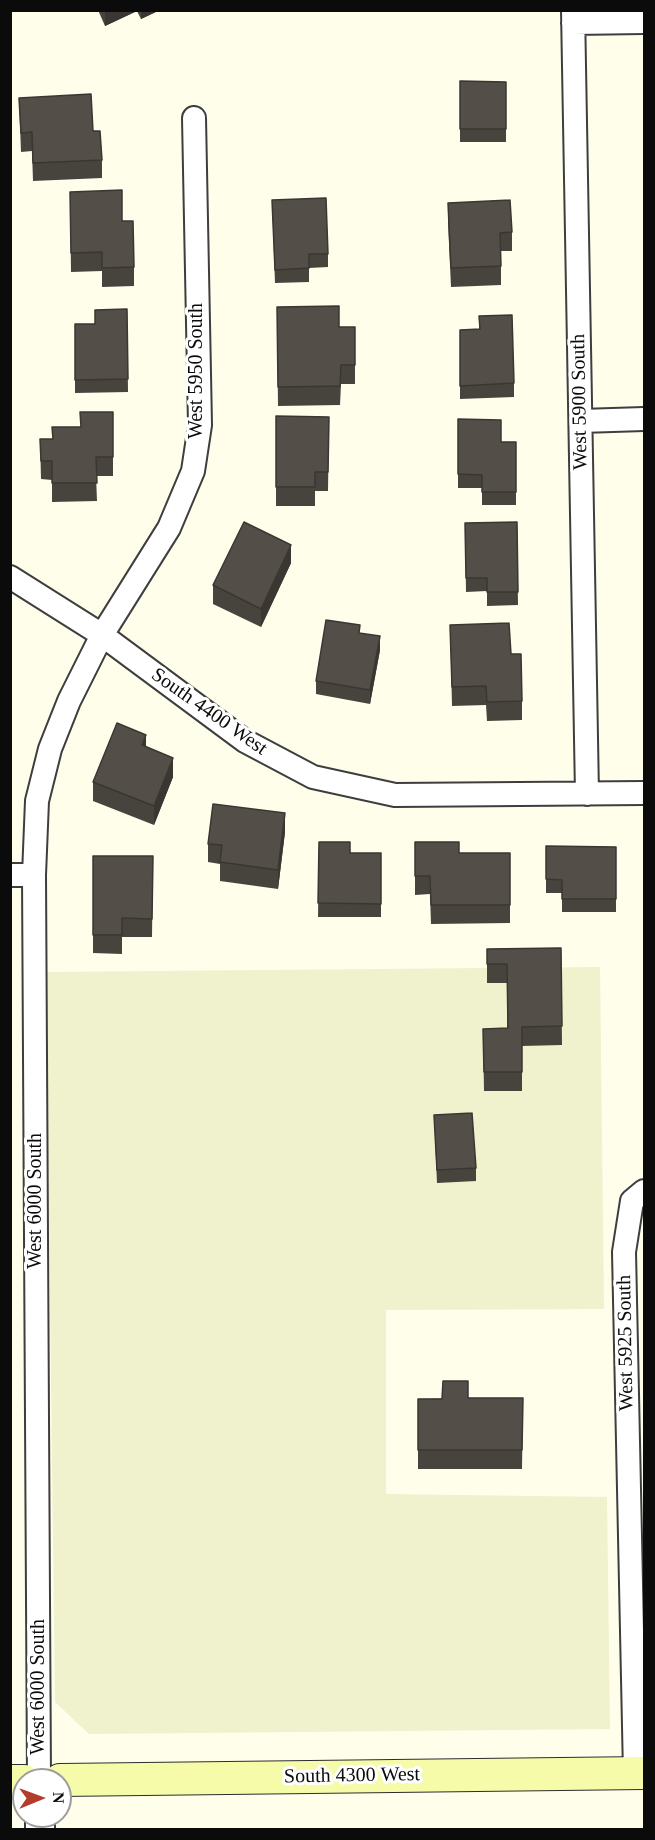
<!DOCTYPE html>
<html>
<head>
<meta charset="utf-8">
<style>
	body { margin:0 }
	#map { position:relative; width:655px; height:1840px; overflow:hidden; background:#fefeeb; font-family:"Times New Roman",serif }
	canvas { display:block }
	.frame { position:absolute; inset:0; border:12px solid #0b0b0b; pointer-events:none }
	.north { position:absolute; left:12px; top:1768px; width:60px; height:60px; box-sizing:border-box; background:#fff; border:2px solid #9d9d9d; border-radius:50%; rotate:89deg; font-size:16px; font-weight:700; line-height:24px; text-align:center; color:#0b0b0b }
	.north::after { content:''; display:block; margin:auto; width:21px; height:27px; background:#b43c2b; clip-path:polygon(50% 0,100% 100%,50% 72%,0 100%) }
</style>
</head>
<body>
<div id="map">
<canvas width="655" height="1840"></canvas>
<div class="frame"></div>
<div class="north">N</div>
</div>
<script>
const ctx = document.querySelector('canvas').getContext('2d');
ctx.lineJoin = 'round';
function paint(path, color) { ctx.fillStyle = color; ctx.fill(path, 'evenodd'); }
const toPath = rows => new Path2D(rows.map(r => 'M' + r).join(''));
function stroke(path, color, width, dash) { ctx.strokeStyle = color; ctx.lineWidth = width; ctx.lineCap = dash ? 'butt' : 'round'; ctx.setLineDash(dash || []); ctx.stroke(path); }
function write(font, color, halo, rows, align = 'center') {
  ctx.font = font + ' "Times New Roman",serif'; ctx.lineWidth = 6; ctx.setLineDash([]); ctx.textBaseline = 'middle'; ctx.strokeStyle = halo; ctx.fillStyle = color; for (const [text, x, y, turn = 0] of rows) {
    ctx.save(); ctx.translate(x, y); ctx.rotate((+turn || 0) * Math.PI / 180); ctx.textAlign = isNaN(turn) ? turn : align; if (halo) ctx.strokeText(text, 0, 0); ctx.fillText(text, 0, 0); ctx.restore();
  }
}
paint(toPath([
	[600,967,604,1309,386,1310,386,1494,607,1497,610,1729,89,1734,55,1702,46,972]
]), '#eff2cd');
const minor = toPath([
	[573,10,587,794],
	[573,23,644,22],
	[581,421,644,419],
	[10,577,102,635,245,741,313,777,395,795,644,793],
	[10,875,34,875],
	[635,1773,624,1252,632,1201,644,1191],
	[39,1780,34,875,37,801,50,749,69,701,102,635,169,528,193,471,200,425,194,118]
]);
const tertiary = toPath([
	[40,1816,40,1830]
]);
const secondary = toPath([
	[60,1780,644,1773],
	[10,1781,24,1781]
]);
stroke(minor, '#3e3e3e', 26);
stroke(tertiary, '#3e3e3e', 32);
stroke(secondary, '#2d2d2d', 34);
stroke(minor, '#fff', 22);
stroke(tertiary, '#fff', 28);
stroke(secondary, '#f6fba9', 32);
paint(toPath([
	[98,10,160,10,141,19,137,11,105,26],
	[460,81,506,82,506,142,460,142],
	[19,98,93,131,102,160,102,178,33,181,32,151,21,152],
	[70,192,122,221,134,267,134,286,102,287,102,271,71,272],
	[272,200,328,254,328,267,309,268,309,282,275,283],
	[448,203,512,232,512,251,501,251,501,285,451,287,448,222],
	[277,307,339,327,355,327,355,384,341,384,340,405,278,406],
	[127,309,128,392,75,393,75,324,95,324],
	[479,316,514,383,514,397,460,399,460,330,479,329],
	[113,412,113,476,96,476,97,501,52,502,52,480,41,479,40,439,52,439],
	[276,416,329,417,328,491,315,491,315,506,276,506],
	[458,419,501,442,516,442,516,505,482,505,482,488,458,488],
	[517,522,518,605,487,606,487,591,466,592,465,523],
	[291,563,261,627,213,604,213,585],
	[450,625,511,654,522,701,522,720,487,721,486,705,452,706],
	[380,650,370,704,316,694,316,681],
	[146,747,173,777,154,825,93,801,93,782],
	[285,832,278,889,220,881,220,864,208,862,208,844],
	[319,842,350,853,381,853,381,917,318,917],
	[415,842,459,853,510,853,510,923,431,924,430,894,415,895],
	[546,846,616,847,616,912,562,912,562,893,546,893],
	[93,856,153,856,152,937,122,937,122,954,93,953],
	[561,948,562,1045,522,1046,522,1091,484,1091,483,1029,507,1028,507,983,487,983,487,949],
	[434,1115,476,1168,476,1181,437,1183],
	[468,1398,523,1398,522,1469,418,1469,418,1399]
]), '#47443e');
paint(toPath([
	[105,10,137,10,137,11,105,26],
	[141,10,160,10,141,19],
	[291,545,291,563,261,627,261,609],
	[380,636,380,650,370,704,370,690],
	[146,735,146,754,142,745],
	[173,758,173,777,154,825,154,806],
	[285,813,285,832,278,889,278,870]
]), '#3a3732');
const building = toPath([
	[460,81,506,82,506,129,460,129,460,81],
	[91,94,93,131,100,131,102,160,33,163,32,132,21,133,19,98,91,94],
	[122,190,122,221,133,221,134,267,102,268,102,252,71,253,70,192,122,190],
	[326,198,328,254,309,254,309,268,275,270,272,200,326,198],
	[510,200,512,232,500,233,501,266,451,268,448,203,510,200],
	[339,306,339,327,355,327,355,365,341,365,340,386,278,387,277,307,339,306],
	[127,309,128,379,75,380,75,324,95,324,95,310,127,309],
	[512,315,514,383,460,386,460,330,480,329,479,316,512,315],
	[80,412,113,412,113,457,96,457,97,483,52,483,52,461,41,461,40,439,53,439,52,427,81,427,80,412],
	[276,416,329,417,328,472,315,472,315,487,276,487,276,416],
	[458,419,501,420,501,442,516,442,516,492,482,492,482,475,458,474,458,419],
	[244,522,291,545,261,609,213,585,244,522],
	[517,522,518,592,487,592,487,578,466,578,465,523,517,522],
	[326,620,360,625,359,633,380,636,370,690,316,681,326,620],
	[509,623,511,654,521,654,522,701,487,702,486,686,452,687,450,625,509,623],
	[117,723,146,735,142,745,173,758,154,806,93,782,117,723],
	[213,804,285,813,278,870,220,862,222,845,208,844,213,804],
	[319,842,350,842,350,853,381,853,381,904,318,903,319,842],
	[415,842,459,842,459,853,510,853,510,905,431,905,430,876,415,876,415,842],
	[546,846,616,847,616,899,562,899,562,880,546,879,546,846],
	[93,856,153,856,152,919,122,918,122,935,93,935,93,856],
	[561,948,562,1026,522,1027,522,1072,484,1072,483,1029,508,1028,507,964,487,964,487,949,561,948],
	[472,1113,476,1168,437,1170,434,1115,472,1113],
	[443,1381,468,1381,468,1398,523,1398,522,1450,418,1450,418,1399,442,1399,443,1381]
]);
paint(building, '#534f48');
stroke(building, '#3a3732', 1.5);
write('20px', '#0b0b0b', '#fff', [
	["West 5950 South",197,371,-90],
	["West 5900 South",580,402,-91],
	["South 4400 West",209,712,35],
	["West 6000 South",36,1201,-90],
	["West 5925 South",626,1343,-91],
	["West 6000 South",39,1687,-90],
	["South 4300 West",352,1776,-1]
]);
</script>
</body>
</html>
